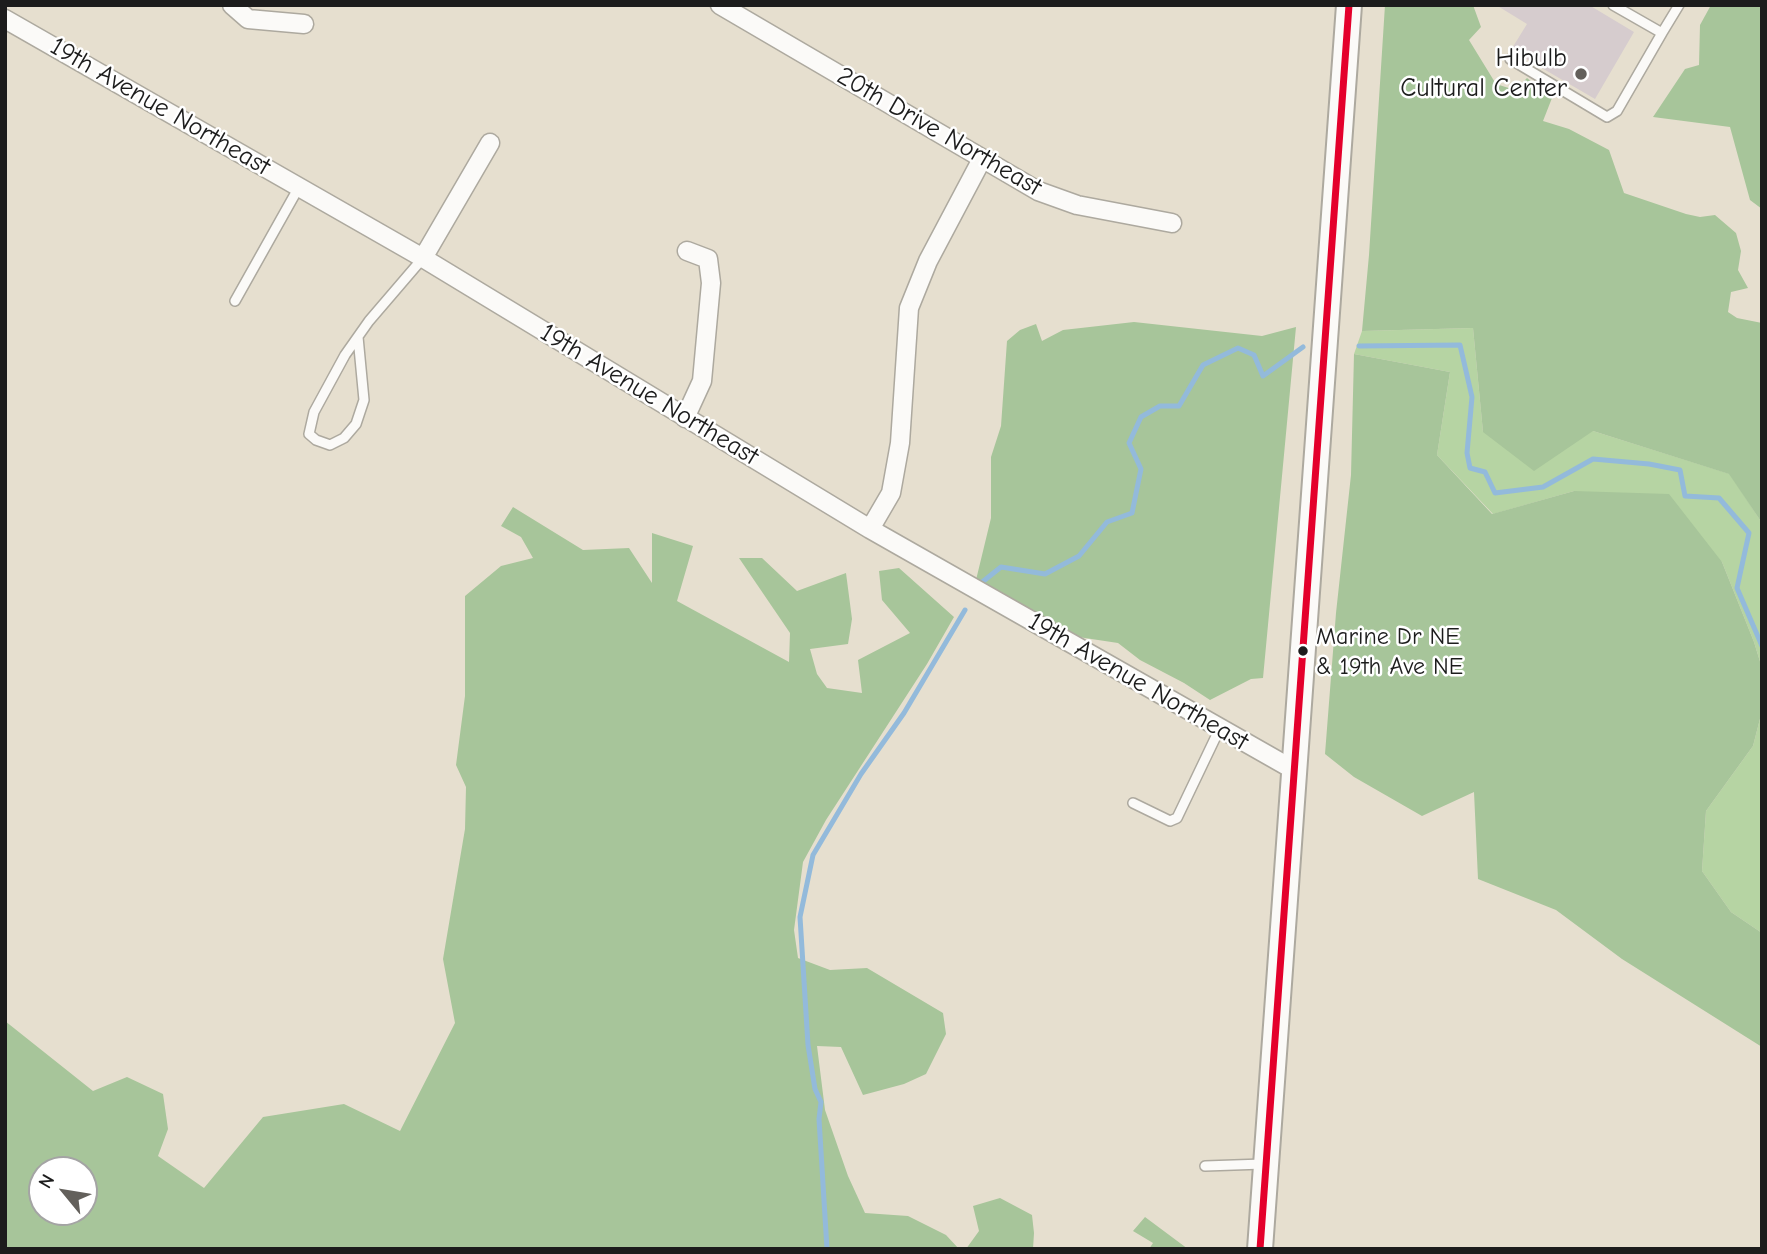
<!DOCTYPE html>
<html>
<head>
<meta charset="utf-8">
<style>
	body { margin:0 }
	#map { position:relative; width:1767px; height:1254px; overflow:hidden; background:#e6dfcf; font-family:"Comic Neue",sans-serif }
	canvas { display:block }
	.frame { position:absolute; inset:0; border:7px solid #1c1c1c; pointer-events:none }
	.north { position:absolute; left:28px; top:1156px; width:70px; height:70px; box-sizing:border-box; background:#fff; border:2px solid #a4a4a4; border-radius:50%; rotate:300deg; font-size:19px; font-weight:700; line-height:28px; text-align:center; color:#1c1c1c }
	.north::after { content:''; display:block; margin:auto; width:24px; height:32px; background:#63605b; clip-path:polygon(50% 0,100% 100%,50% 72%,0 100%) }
</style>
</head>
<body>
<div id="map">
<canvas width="1767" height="1254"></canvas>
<div class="frame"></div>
<div class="north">N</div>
</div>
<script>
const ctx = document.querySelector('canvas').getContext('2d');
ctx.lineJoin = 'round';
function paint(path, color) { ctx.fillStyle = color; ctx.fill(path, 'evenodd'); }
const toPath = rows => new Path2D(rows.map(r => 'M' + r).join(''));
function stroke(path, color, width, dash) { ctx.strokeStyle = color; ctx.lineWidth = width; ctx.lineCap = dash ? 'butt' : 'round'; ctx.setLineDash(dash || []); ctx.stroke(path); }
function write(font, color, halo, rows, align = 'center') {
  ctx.font = font + ' "Comic Neue",sans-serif'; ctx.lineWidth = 5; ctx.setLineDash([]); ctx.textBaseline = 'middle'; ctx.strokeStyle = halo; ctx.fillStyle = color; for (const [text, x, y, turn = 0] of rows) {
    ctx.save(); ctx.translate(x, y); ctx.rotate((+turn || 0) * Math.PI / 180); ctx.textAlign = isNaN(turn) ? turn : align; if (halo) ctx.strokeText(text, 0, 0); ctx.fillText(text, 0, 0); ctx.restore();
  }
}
paint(toPath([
	[1473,328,1483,432,1593,431,1730,474,1762,523,1762,668,1754,642,1722,562,1574,491,1493,514,1437,455,1450,372,1354,354,1362,331],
	[1762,711,1762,933,1731,912,1702,871,1706,811,1753,746]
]), '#b6d4a3');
paint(toPath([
	[1385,5,1473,5,1481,27,1469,40,1496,84,1515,90,1527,78,1552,98,1543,121,1569,129,1609,150,1624,193,1686,214,1700,217,1715,215,1736,233,1741,251,1738,270,1748,288,1731,292,1728,312,1737,318,1762,323,1762,523,1729,474,1593,431,1534,471,1483,432,1473,328,1362,331,1369,255],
	[1711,5,1762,5,1762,209,1750,200,1730,127,1653,117,1685,69,1699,65,1700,25],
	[1134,322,1262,336,1296,327,1263,678,1251,679,1210,700,1184,683,1140,660,1118,643,1065,635,976,580,991,518,991,457,1001,426,1007,341,1020,330,1036,324,1042,341,1063,330],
	[1354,354,1450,372,1437,455,1492,514,1574,491,1669,494,1722,562,1754,642,1762,668,1762,711,1753,746,1706,811,1702,871,1731,912,1762,933,1762,1047,1622,959,1556,910,1478,879,1474,792,1422,816,1354,777,1325,754,1336,613,1351,475],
	[513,507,583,550,629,548,652,583,652,533,693,546,677,601,789,662,790,633,739,558,762,558,797,591,846,573,852,619,848,644,810,649,817,674,827,688,862,693,858,660,910,633,882,600,879,571,899,568,954,617,927,664,826,820,803,862,794,930,798,958,830,970,867,968,943,1013,946,1034,926,1074,904,1084,863,1095,841,1047,817,1046,825,1110,848,1176,865,1213,908,1216,946,1235,959,1249,5,1249,5,1021,93,1091,127,1077,163,1094,168,1129,158,1156,204,1188,263,1117,344,1104,400,1131,455,1023,443,959,465,829,466,787,456,765,465,696,465,596,501,566,533,558,521,537,501,526],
	[84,1170,84,1212,42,1212,42,1170],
	[1000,1198,1032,1215,1034,1233,1033,1249,966,1249,979,1231,973,1206],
	[1145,1217,1188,1249,1149,1249,1153,1243,1133,1231]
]), '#a7c59a');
stroke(toPath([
	[1359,346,1460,345,1472,397,1467,453,1470,468,1485,472,1495,493,1543,487,1593,459,1649,464,1680,470,1685,496,1719,498,1749,533,1737,588,1762,646],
	[981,583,1001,567,1045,574,1079,556,1107,522,1132,513,1141,469,1129,443,1141,417,1160,406,1179,406,1203,365,1238,348,1254,355,1263,376,1303,347],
	[827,1249,819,1119,821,1102,815,1089,808,1045,800,917,813,855,861,774,904,713,965,610]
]), '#93badb', 5);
paint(toPath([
	[1496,5,1589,5,1634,32,1595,99,1511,50,1527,24]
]), '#d6ccce');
const lane = toPath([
	[1613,5,1662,33,1679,5],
	[1510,59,1607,117,1617,111,1662,33],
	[235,301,299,187],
	[358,337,364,400,356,424,344,438,330,445,316,440,309,434,314,412,345,355,369,321,423,258],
	[1133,803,1170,821,1177,818,1220,728],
	[1205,1166,1263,1164]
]);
const street = toPath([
	[232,5,248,19,304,24],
	[720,5,1038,191,1077,205,1172,223],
	[5,19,423,258,870,529,1294,770],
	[423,258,490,143],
	[685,418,702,381,711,283,708,259,687,251],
	[870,529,891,493,900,443,909,308,928,261,982,159]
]);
const secondary = toPath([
	[1260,1249,1349,5]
]);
stroke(lane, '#ada99f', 12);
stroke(street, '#ada99f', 21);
stroke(secondary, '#ada99f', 28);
stroke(lane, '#fbfaf8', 9);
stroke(street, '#fbfaf8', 18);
stroke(secondary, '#fbfaf8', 24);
stroke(toPath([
	[1260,1249,1349,5]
]), '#e4002b', 7);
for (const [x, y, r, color] of [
	[1581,74,7,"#63605b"],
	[1303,651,6,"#1c1c1c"]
]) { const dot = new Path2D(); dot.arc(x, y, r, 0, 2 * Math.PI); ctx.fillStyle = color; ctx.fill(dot); stroke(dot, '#fff', 2.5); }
write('24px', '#1c1c1c', '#fff', [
	["Marine Dr NE",1316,637],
	["& 19th Ave NE",1316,667]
], 'left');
write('26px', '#1c1c1c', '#fff', [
	["Hibulb",1567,59],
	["Cultural Center",1567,89]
], 'right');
write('26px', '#1c1c1c', '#fff', [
	["19th Avenue Northeast",160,107,30],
	["20th Drive Northeast",939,132,30],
	["19th Avenue Northeast",649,395,31],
	["19th Avenue Northeast",1138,682,30]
]);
</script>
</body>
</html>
